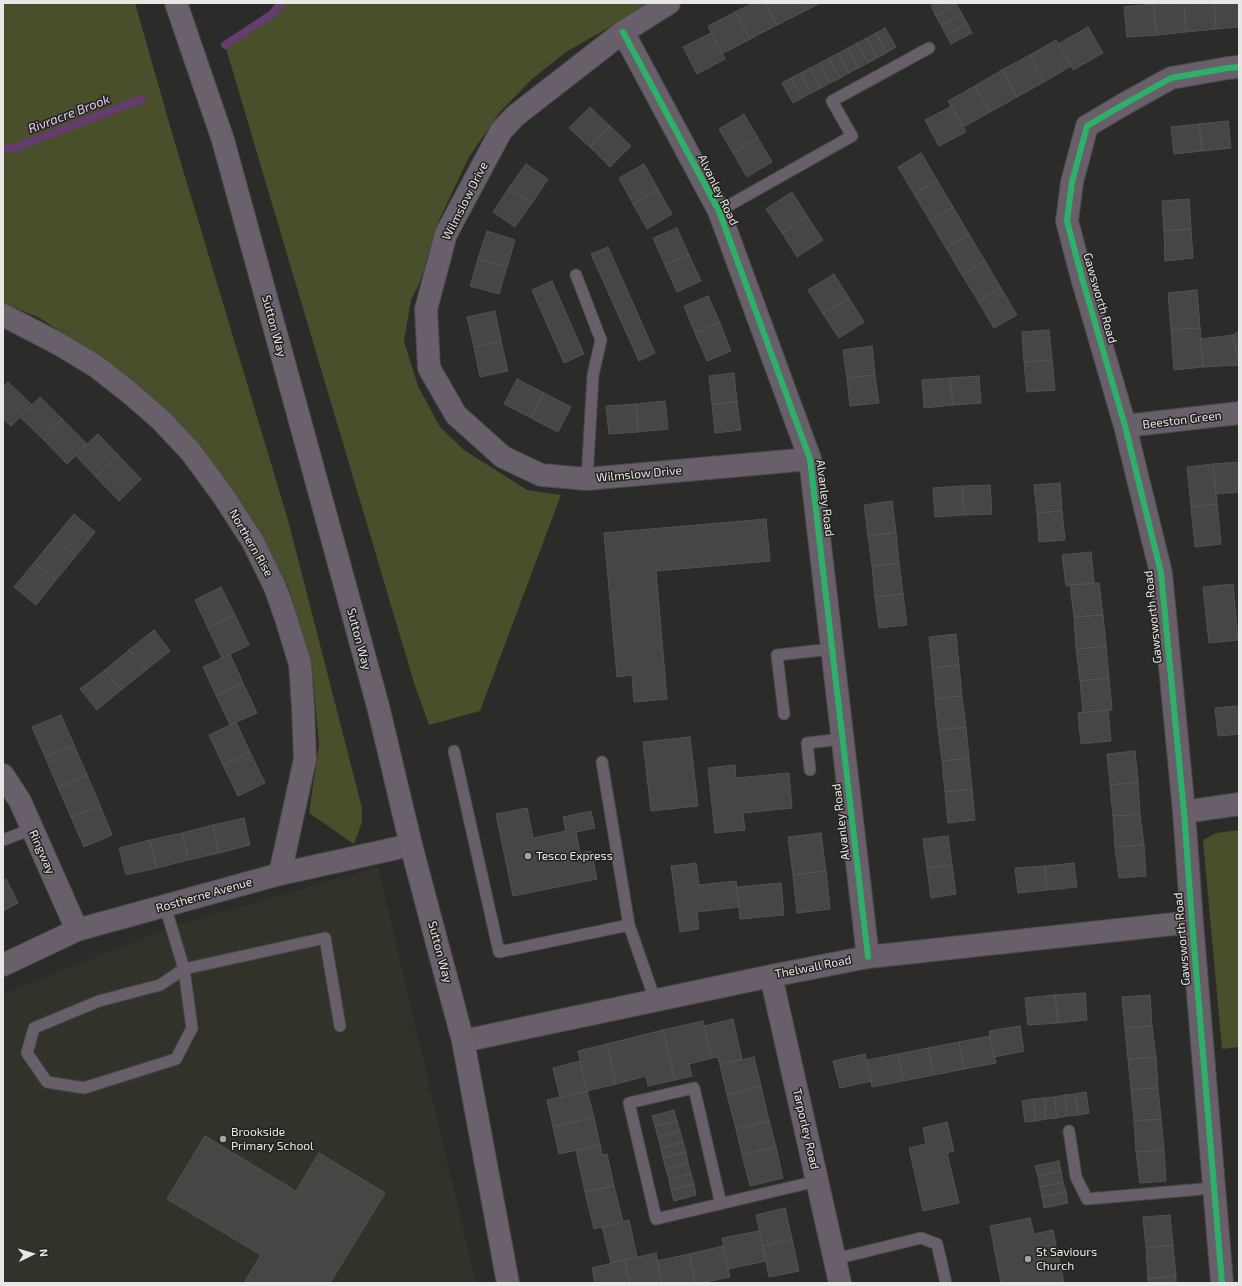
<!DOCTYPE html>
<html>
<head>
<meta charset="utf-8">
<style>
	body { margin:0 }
	#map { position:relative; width:1242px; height:1286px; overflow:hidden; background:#2b2b2a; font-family:"Exo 2",sans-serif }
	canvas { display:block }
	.frame { position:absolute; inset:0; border:4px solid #e7e7e5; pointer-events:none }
	.north { position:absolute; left:12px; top:1234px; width:40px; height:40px; -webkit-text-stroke:3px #22231f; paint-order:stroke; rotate:85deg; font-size:11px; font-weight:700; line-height:16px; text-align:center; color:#e7e7e5 }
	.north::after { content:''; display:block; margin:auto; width:14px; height:18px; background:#e7e7e5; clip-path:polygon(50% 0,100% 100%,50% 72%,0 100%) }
</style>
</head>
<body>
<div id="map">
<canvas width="1242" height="1286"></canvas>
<div class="frame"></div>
<div class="north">N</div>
</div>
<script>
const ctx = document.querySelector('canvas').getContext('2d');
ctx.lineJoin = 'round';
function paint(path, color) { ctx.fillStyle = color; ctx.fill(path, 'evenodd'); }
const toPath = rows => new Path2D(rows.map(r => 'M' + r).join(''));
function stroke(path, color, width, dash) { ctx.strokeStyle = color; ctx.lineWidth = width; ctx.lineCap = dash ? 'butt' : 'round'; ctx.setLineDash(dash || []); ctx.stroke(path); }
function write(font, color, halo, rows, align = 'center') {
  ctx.font = font + ' "Exo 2",sans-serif'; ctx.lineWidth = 3; ctx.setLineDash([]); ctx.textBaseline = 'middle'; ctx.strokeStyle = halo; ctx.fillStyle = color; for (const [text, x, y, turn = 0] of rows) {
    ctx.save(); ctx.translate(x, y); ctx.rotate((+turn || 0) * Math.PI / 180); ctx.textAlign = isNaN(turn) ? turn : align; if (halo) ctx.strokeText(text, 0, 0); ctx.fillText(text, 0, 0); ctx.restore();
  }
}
paint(toPath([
	[378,867,476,1283,3,1283,3,994,172,927]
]), '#31332a');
paint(toPath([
	[3,3,135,3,172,133,288,520,362,808,362,822,354,844,309,813,319,745,312,668,288,586,246,510,201,449,94,353,38,317,3,303],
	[281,3,652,3,566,52,532,79,499,113,469,157,439,220,420,282,411,300,404,341,418,386,440,427,464,450,527,490,561,495,480,711,429,725,414,683,225,45,272,14],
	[1239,830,1239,1047,1222,1049,1203,840,1216,833]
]), '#494e2b');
stroke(toPath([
	[225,45,272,14,281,3],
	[3,148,14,148,142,99]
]), '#643d6e', 8);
const building = toPath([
	[753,3,766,3,777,25,750,39,735,12,753,3],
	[766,3,801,3,805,11,777,25,766,3],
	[801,3,820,3,805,11,801,3],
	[936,3,956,3,956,4,936,16,931,6,936,3],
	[1167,3,1184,3,1186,32,1157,35,1153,4,1167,3],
	[1184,3,1214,3,1216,29,1186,32,1184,3],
	[1214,3,1239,3,1239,27,1216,29,1214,3],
	[956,4,962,14,941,25,936,16,956,4],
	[1153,4,1157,35,1127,37,1124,7,1153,4],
	[735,12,750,39,722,54,708,26,735,12],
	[962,14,967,23,946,35,941,25,962,14],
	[967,23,972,33,951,44,946,35,967,23],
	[1088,27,1103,53,1073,70,1058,44,1088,27],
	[885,28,896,47,886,53,876,33,885,28],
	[711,33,725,59,697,74,683,47,711,33],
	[876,33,886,53,877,58,867,38,876,33],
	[867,38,877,58,868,63,857,43,867,38],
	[1056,40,1071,66,1044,82,1030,55,1056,40],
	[857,43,868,63,858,68,848,48,857,43],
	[848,48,858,68,849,73,839,53,848,48],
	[839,53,849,73,840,78,829,58,839,53],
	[1030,55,1044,82,1017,97,1002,70,1030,55],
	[829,58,840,78,830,83,820,63,829,58],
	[820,63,830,83,821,88,810,68,820,63],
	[810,68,821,88,811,93,801,73,810,68],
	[1002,70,1017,97,990,112,975,86,1002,70],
	[801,73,811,93,802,98,791,78,801,73],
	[791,78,802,98,793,103,782,83,791,78],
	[975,86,990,112,963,127,948,101,975,86],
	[952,106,966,132,939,146,925,120,952,106],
	[590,107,610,126,590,147,569,128,590,107],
	[744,114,758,138,733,153,719,129,744,114],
	[1228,121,1231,148,1202,151,1199,124,1228,121],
	[1199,124,1202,151,1174,154,1171,127,1199,124],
	[610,126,631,146,610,167,590,147,610,126],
	[758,138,772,162,747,177,733,153,758,138],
	[921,153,937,180,914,194,898,167,921,153],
	[526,164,548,179,532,203,509,188,526,164],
	[644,164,658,189,633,204,619,178,644,164],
	[937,180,953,207,930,221,914,194,937,180],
	[509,188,532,203,515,227,493,212,509,188],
	[658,189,672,214,647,229,633,204,658,189],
	[792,192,807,216,782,233,766,209,792,192],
	[1189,199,1191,229,1164,231,1162,201,1189,199],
	[953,207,969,234,946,248,930,221,953,207],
	[807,216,823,240,797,257,782,233,807,216],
	[677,228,689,255,665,265,653,238,677,228],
	[1191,229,1193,258,1165,261,1164,231,1191,229],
	[487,231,515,240,507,267,478,259,487,231],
	[969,234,985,261,962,275,946,248,969,234],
	[608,247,655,353,639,361,591,254,608,247],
	[689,255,701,281,677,292,665,265,689,255],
	[478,259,507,267,499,294,470,286,478,259],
	[985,261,1001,288,978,301,962,275,985,261],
	[834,274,849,298,823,314,808,290,834,274],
	[552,281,584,354,564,363,532,290,552,281],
	[1001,288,1017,315,994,328,978,301,1001,288],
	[1197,290,1200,328,1171,330,1168,293,1197,290],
	[708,296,720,323,695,333,684,306,708,296],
	[849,298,864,322,839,338,823,314,849,298],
	[495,311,501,341,474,347,467,317,495,311],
	[720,323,731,351,707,361,695,333,720,323],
	[1200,328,1203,367,1174,370,1171,330,1200,328],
	[1049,330,1052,360,1024,362,1022,332,1049,330],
	[1239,331,1239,362,1233,335,1239,331],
	[1233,335,1239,365,1203,367,1201,339,1233,335],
	[501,341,508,371,480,377,474,347,501,341],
	[872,346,875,375,847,378,843,350,872,346],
	[1052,360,1055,390,1027,392,1024,362,1052,360],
	[734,373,737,402,712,404,709,376,734,373],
	[875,375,879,403,850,406,847,378,875,375],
	[979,376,981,403,953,405,950,378,979,376],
	[950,378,953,405,924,408,922,380,950,378],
	[517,379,544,393,531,418,504,404,517,379],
	[8,382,32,405,11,426,3,419,3,387,8,382],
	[544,393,571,407,558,432,531,418,544,393],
	[40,397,62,419,43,439,20,417,40,397],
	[665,401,668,429,638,432,636,404,665,401],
	[737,402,741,430,715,433,712,404,737,402],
	[636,404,638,432,609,434,606,406,636,404],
	[62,419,87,444,67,464,43,439,62,419],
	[98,434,118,455,96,477,75,455,98,434],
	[118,455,141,479,119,501,96,477,118,455],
	[1239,462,1239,492,1216,494,1213,464,1239,462],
	[1213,464,1217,504,1191,507,1187,467,1213,464],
	[1060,483,1062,511,1037,513,1034,485,1060,483],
	[990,485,992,514,964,515,962,486,990,485],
	[962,486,964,515,935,517,933,488,962,486],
	[892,501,896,532,868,536,864,505,892,501],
	[1217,504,1221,544,1195,547,1191,507,1217,504],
	[1062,511,1065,540,1039,542,1037,513,1062,511],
	[74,514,95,532,76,556,54,538,74,514],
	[766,519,770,561,656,571,667,699,634,702,632,675,617,677,604,533,766,519],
	[896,532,899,563,872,566,868,536,896,532],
	[54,538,76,556,56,580,34,563,54,538],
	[1091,552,1094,583,1066,586,1062,555,1091,552],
	[34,563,56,580,36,605,14,587,34,563],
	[899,563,903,594,875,597,872,566,899,563],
	[1099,583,1103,615,1074,617,1070,585,1099,583],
	[1233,584,1238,640,1209,643,1203,587,1233,584],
	[221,587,235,615,208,628,195,600,221,587],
	[903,594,907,625,879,628,875,597,903,594],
	[235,615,249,645,222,658,208,628,235,615],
	[1103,615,1106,646,1076,649,1074,617,1103,615],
	[154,630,170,651,146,670,129,650,154,630],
	[956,634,959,665,932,668,929,637,956,634],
	[1106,646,1109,678,1080,681,1076,649,1106,646],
	[129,650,146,670,121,690,105,670,129,650],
	[230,654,243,683,216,695,203,667,230,654],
	[959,665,962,696,935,699,932,668,959,665],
	[105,670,121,690,97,710,80,689,105,670],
	[1109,678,1112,710,1083,713,1080,681,1109,678],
	[243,683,257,713,230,725,216,695,243,683],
	[962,696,966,727,938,730,935,699,962,696],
	[1239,706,1239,734,1218,736,1215,708,1239,706],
	[1108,710,1111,741,1081,744,1078,713,1108,710],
	[61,715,74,745,45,757,32,727,61,715],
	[236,722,250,752,223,765,209,735,236,722],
	[966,727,969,758,942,761,938,730,966,727],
	[690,737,698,806,651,811,643,742,690,737],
	[74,745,87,775,58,787,45,757,74,745],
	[1135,751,1138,782,1110,785,1107,754,1135,751],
	[250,752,265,783,238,796,223,765,250,752],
	[969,758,972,789,945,792,942,761,969,758],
	[735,765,736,778,789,773,792,808,743,813,745,830,715,833,708,768,735,765],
	[87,775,100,805,71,817,58,787,87,775],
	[1138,782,1140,814,1113,816,1110,785,1138,782],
	[972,789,975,820,948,823,945,792,972,789],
	[100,805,112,835,84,847,71,817,100,805],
	[527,808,533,838,566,831,563,817,591,811,595,828,576,832,580,853,591,851,597,879,513,896,496,814,527,808],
	[1140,814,1144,845,1115,847,1113,816,1140,814],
	[244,818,250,845,219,853,213,825,244,818],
	[213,825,219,853,188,860,182,833,213,825],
	[182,833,188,860,157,868,150,840,182,833],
	[821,833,826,871,793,875,788,837,821,833],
	[948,836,952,865,927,868,923,839,948,836],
	[150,840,157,868,126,875,119,848,150,840],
	[1144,845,1146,876,1119,878,1115,847,1144,845],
	[696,863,699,885,736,881,739,907,697,912,699,929,680,932,671,866,696,863],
	[1074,863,1077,887,1047,890,1045,866,1074,863],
	[952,865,956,894,931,898,927,868,952,865],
	[1045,866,1047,890,1018,893,1015,868,1045,866],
	[826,871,830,909,797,913,793,875,826,871],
	[6,879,18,903,3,911,3,881,6,879],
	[781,883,784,915,740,919,737,887,781,883],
	[1085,993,1087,1020,1058,1023,1055,995,1085,993],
	[1055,995,1058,1023,1028,1025,1025,998,1055,995],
	[1150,995,1152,1026,1125,1028,1122,997,1150,995],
	[733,1019,742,1059,720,1065,718,1057,712,1058,704,1026,733,1019],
	[703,1021,712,1058,689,1064,692,1076,675,1080,663,1030,703,1021],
	[1020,1026,1024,1051,994,1057,989,1031,1020,1026],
	[1152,1026,1156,1057,1128,1059,1125,1028,1152,1026],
	[663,1030,675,1080,648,1086,646,1076,616,1084,607,1044,663,1030],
	[990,1036,996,1063,964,1069,959,1042,990,1036],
	[959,1042,964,1069,934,1075,928,1048,959,1042],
	[607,1044,616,1084,587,1091,578,1051,607,1044],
	[928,1048,934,1075,903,1081,898,1054,928,1048],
	[865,1054,872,1081,840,1088,833,1061,865,1054],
	[898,1054,903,1081,872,1087,867,1060,898,1054],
	[754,1057,761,1086,727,1095,720,1065,754,1057],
	[1156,1057,1158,1088,1131,1090,1128,1059,1156,1057],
	[580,1061,587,1091,560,1097,553,1068,580,1061],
	[761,1086,769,1121,736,1129,727,1095,761,1086],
	[1158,1088,1161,1119,1134,1121,1131,1090,1158,1088],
	[587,1091,594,1117,553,1127,547,1100,587,1091],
	[1086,1092,1089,1113,1078,1115,1075,1094,1086,1092],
	[1075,1094,1078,1115,1067,1116,1065,1095,1075,1094],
	[1065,1095,1067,1116,1057,1118,1054,1097,1065,1095],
	[1054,1097,1057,1118,1046,1119,1044,1098,1054,1097],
	[1044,1098,1046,1119,1036,1121,1033,1099,1044,1098],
	[1033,1099,1036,1121,1025,1122,1022,1101,1033,1099],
	[674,1110,677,1121,655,1126,652,1116,674,1110],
	[594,1117,600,1145,559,1154,553,1127,594,1117],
	[1161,1119,1164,1150,1136,1152,1134,1121,1161,1119],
	[677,1121,680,1131,658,1137,655,1126,677,1121],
	[769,1121,776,1147,742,1155,736,1129,769,1121],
	[947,1122,954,1151,947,1153,959,1203,923,1211,909,1148,926,1144,923,1128,947,1122],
	[680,1131,683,1142,661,1148,658,1137,680,1131],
	[205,1136,296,1191,319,1153,385,1193,330,1283,244,1283,261,1255,167,1199,205,1136],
	[683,1142,686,1152,663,1158,661,1148,683,1142],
	[600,1145,602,1155,607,1154,614,1186,585,1192,576,1150,600,1145],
	[776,1147,783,1178,750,1186,742,1155,776,1147],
	[1164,1150,1166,1181,1140,1183,1136,1152,1164,1150],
	[686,1152,688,1163,666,1169,663,1158,686,1152],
	[1059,1161,1061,1171,1038,1176,1035,1166,1059,1161],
	[688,1163,691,1174,669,1179,666,1169,688,1163],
	[1061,1171,1063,1182,1040,1187,1038,1176,1061,1171],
	[691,1174,694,1184,671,1190,669,1179,691,1174],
	[1063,1182,1066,1192,1042,1197,1040,1187,1063,1182],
	[694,1184,696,1195,674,1201,671,1190,694,1184],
	[614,1186,623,1222,594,1229,585,1192,614,1186],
	[1066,1192,1068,1203,1044,1208,1042,1197,1066,1192],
	[785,1208,792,1239,763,1246,756,1215,785,1208],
	[1170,1215,1173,1245,1146,1248,1143,1217,1170,1215],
	[1030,1218,1034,1234,1053,1230,1064,1283,1001,1283,990,1226,1030,1218],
	[629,1220,637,1257,611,1263,602,1227,629,1220],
	[759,1231,766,1261,728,1269,722,1238,759,1231],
	[792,1239,799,1271,769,1277,763,1246,792,1239],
	[1173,1245,1176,1276,1148,1279,1146,1248,1173,1245],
	[723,1246,730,1277,701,1283,695,1283,689,1254,723,1246],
	[656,1253,662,1283,630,1283,624,1260,656,1253],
	[689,1254,695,1283,662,1283,657,1261,689,1254],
	[624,1260,630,1283,595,1283,592,1268,624,1260],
	[1176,1276,1176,1283,1149,1283,1148,1279,1176,1276]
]);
paint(building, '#464745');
stroke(building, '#525351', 1);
const service = toPath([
	[719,211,852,136,832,101,929,48],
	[576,275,601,340,593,375,587,479],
	[784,714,777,655,832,649],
	[454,751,499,952,629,925,655,1000],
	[602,762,629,925],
	[810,770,807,743,842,739],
	[3,840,32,829],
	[165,906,184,969,192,1028,176,1059,84,1088,47,1082,27,1053,34,1028,99,1001,160,985,184,969,325,938,340,1026],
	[1069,1131,1076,1177,1087,1199,1214,1188],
	[721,1204,694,1088,629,1103,656,1219,817,1181],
	[835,1259,921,1238,937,1244,946,1283]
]);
const minor = toPath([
	[669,3,623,32,515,116,501,131,446,234,426,309,429,368,456,415,503,457,541,475,587,479,810,459],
	[623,32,719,211,810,459,868,957],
	[3,315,59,344,97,367,130,393,161,420,191,452,224,497,253,542,275,587,286,618,300,664,303,707,305,759,280,874],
	[1125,426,1239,413],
	[3,775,20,801,77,930],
	[1184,812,1239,804],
	[3,965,77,930,280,874,411,845],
	[771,976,840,1283],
	[463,1041,771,976,868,957,1192,922],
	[1222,1283,1192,922,1184,812,1161,573,1125,426,1082,278,1067,221,1072,182,1087,126,1126,103,1171,78,1228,68,1239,67]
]);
const secondary = toPath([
	[176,3,223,140,378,706,411,845,463,1041,508,1283]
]);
stroke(service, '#494948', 13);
stroke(minor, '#494948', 24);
stroke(secondary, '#494948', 24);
stroke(service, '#685f6a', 11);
stroke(minor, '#685f6a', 22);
stroke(secondary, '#6b616c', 22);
stroke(toPath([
	[623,32,719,211,810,459,868,957],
	[1222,1283,1192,922,1184,812,1161,573,1125,426,1082,278,1067,221,1072,182,1087,126,1126,103,1171,78,1228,68,1239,67]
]), '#2db169', 6);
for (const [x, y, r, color] of [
	[528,856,4,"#a5a5a4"],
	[223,1139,4,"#a5a5a4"],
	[1028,1259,4,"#a5a5a4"]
]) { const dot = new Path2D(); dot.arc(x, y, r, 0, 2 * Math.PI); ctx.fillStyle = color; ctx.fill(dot); stroke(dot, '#22231f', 1.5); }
write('12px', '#e7e7e5', '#22231f', [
	["Alvanley Road",718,190,64],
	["Wilmslow Drive",465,201,-63],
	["Gawsworth Road",1100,298,74],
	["Sutton Way",274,326,75],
	["Beeston Green",1182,420,-7],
	["Wilmslow Drive",639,474,-5],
	["Alvanley Road",825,498,83],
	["Northern Rise",251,543,60],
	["Gawsworth Road",1153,617,-96],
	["Sutton Way",359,639,75],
	["Alvanley Road",841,822,-97],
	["Ringway",42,852,66],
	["Rostherne Avenue",204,895,-16],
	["Gawsworth Road",1182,939,-95],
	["Sutton Way",440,952,75],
	["Thelwall Road",813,967,-11],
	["Tarporley Road",806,1129,77]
]);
write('12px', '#e7e7e5', '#22231f', [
	["Tesco Express",536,856],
	["Brookside",231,1132],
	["Primary School",231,1146],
	["St Saviours",1036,1252],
	["Church",1036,1266]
], 'left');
write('italic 13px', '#edc6f6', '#22231f', [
	["Rivracre Brook",69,114,-21]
]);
</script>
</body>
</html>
